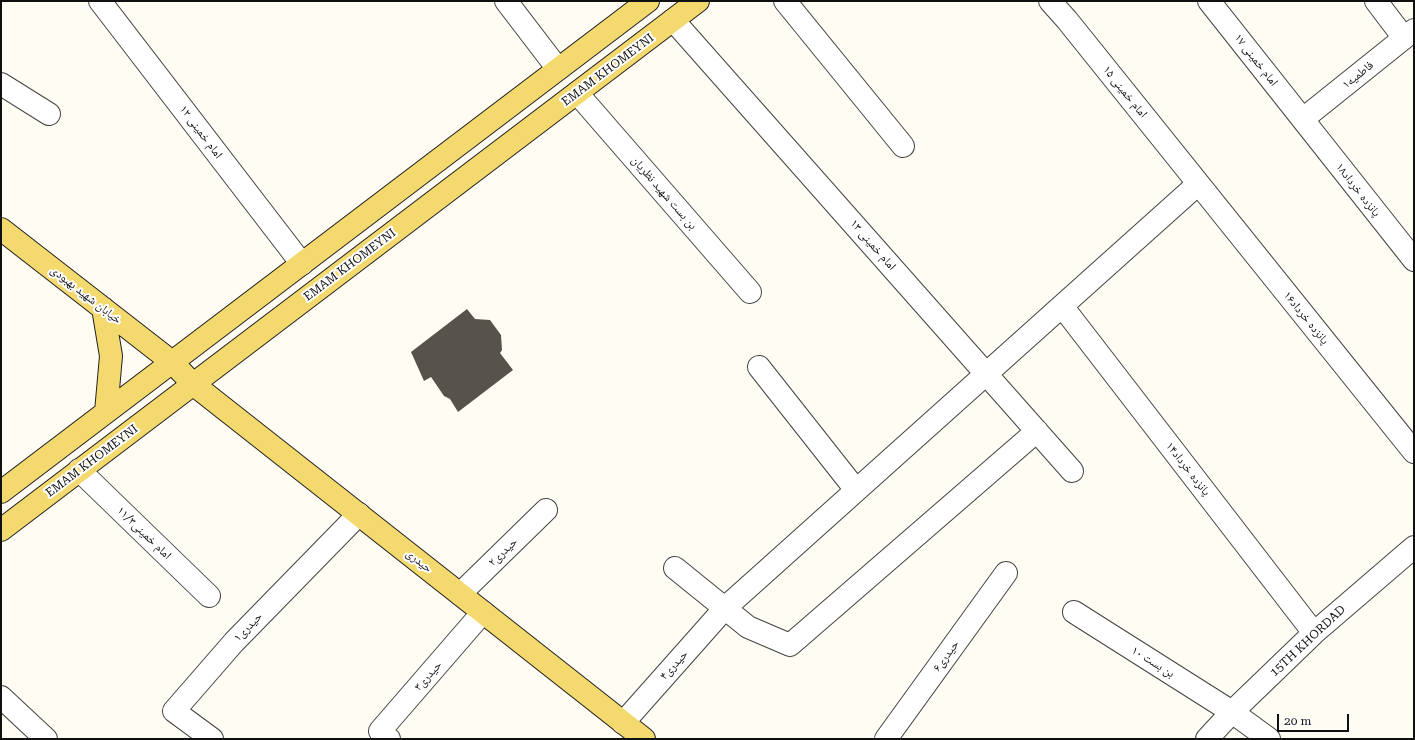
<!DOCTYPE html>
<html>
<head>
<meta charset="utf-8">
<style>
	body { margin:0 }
	#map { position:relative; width:1415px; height:740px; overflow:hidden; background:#fffdf3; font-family:"Roboto Serif",serif }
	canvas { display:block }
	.frame { position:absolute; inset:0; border:2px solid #101010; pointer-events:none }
	.scale { position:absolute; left:1277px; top:714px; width:72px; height:18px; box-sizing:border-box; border:2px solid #101010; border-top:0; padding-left:5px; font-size:12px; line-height:14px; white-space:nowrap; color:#101010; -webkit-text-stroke:3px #fff; paint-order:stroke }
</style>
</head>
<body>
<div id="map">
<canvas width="1415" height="740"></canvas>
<div class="frame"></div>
<div class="scale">20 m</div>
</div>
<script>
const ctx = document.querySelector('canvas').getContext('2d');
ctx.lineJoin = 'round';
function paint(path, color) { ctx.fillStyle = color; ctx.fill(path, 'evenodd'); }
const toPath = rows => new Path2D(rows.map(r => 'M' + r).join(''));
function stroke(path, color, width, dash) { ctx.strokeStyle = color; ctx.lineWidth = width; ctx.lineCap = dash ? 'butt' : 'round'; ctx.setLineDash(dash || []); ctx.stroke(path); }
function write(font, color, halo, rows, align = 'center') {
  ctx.font = font + ' "Roboto Serif","Noto Naskh Arabic",serif'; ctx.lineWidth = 4; ctx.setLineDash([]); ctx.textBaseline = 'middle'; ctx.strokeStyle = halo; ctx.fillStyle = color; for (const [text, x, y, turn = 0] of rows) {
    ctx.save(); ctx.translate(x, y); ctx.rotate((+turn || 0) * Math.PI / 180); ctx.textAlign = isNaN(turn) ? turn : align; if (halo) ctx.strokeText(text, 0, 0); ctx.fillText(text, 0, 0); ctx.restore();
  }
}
paint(toPath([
	[467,309,475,319,490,320,501,335,502,350,500,353,513,370,458,412,450,399,444,396,431,377,424,381,411,352]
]), '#58524c');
const minor = toPath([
	[100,1,302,264],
	[506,1,558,69],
	[785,1,903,146],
	[1050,1,1067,20,1414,452],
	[1209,1,1414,260],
	[1376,1,1404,38],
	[673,20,1072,471],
	[1,84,49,114],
	[577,93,750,292],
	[1303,119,1414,30],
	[1062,306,1314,633],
	[759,367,856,490],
	[79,470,209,596],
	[675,568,748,627,790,645,1037,431],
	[460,594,546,510],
	[1074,612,1232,712,1269,739],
	[1,697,46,739],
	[623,723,725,608,1198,184],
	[212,739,174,711,234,642,359,514],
	[389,739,380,731,483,612],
	[886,739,1006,573],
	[1207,739,1232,712,1314,633,1414,547]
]);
const major = toPath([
	[1,229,172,362,193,384,644,739],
	[103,308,111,356,106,412],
	[1,492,648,1],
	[1,530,698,1]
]);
stroke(minor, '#434343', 24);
stroke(major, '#212121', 24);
stroke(minor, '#fff', 22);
stroke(major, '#f4da6e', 22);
write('12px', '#101010', '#fff', [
	["امام خمینی ۱۷",1256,60,52],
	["EMAM KHOMEYNI",608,70,-37],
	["فاطمیه۱",1358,75,-39],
	["امام خمینی ۱۵",1125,92,51],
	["امام خمینی ۱۲",201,132,53],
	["پانزده خرداد۱۸",1358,190,52],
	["بن بست شهید نظریان",664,193,49],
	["امام خمینی ۱۳",873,245,49],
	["EMAM KHOMEYNI",350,265,-37],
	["خیابان شهید بهبودی",86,295,38],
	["پانزده خرداد۱۶",1306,318,51],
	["EMAM KHOMEYNI",92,461,-37],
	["پانزده خرداد۱۴",1188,469,52],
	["امام خمینی۱۱/۳",144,533,44],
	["حیدری۲",503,552,-44],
	["حیدری",419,561,38],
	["حیدری۱",248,627,-46],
	["15TH KHORDAD",1308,641,-43],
	["حیدری۶",946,656,-54],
	["بن بست ۱۰",1153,662,32],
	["حیدری۴",674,665,-48],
	["حیدری۳",428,676,-49]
]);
</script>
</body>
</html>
